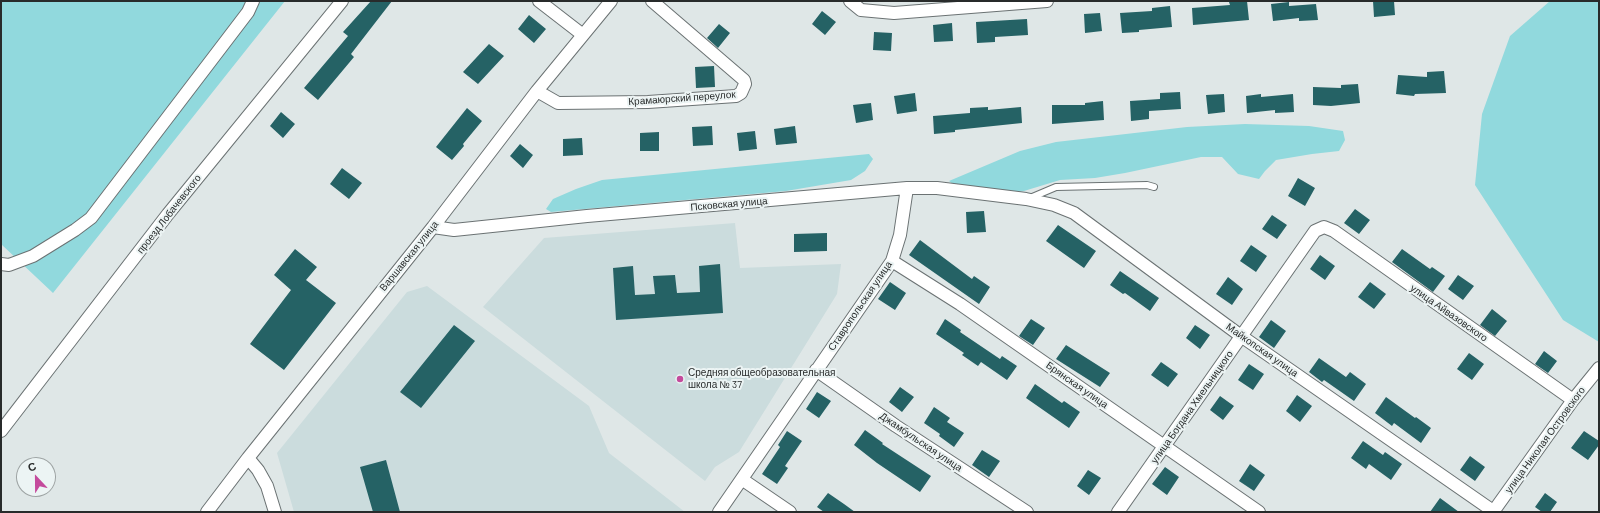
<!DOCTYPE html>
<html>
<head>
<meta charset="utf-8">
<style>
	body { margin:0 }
	#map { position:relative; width:1600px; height:513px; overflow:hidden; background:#dfe7e7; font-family:Barlow,sans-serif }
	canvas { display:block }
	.frame { position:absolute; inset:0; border:2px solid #282b2b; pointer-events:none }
	.north { position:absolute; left:16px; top:457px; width:40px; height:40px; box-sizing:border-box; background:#ecf4f4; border:1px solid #9ea4a4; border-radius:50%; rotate:338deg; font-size:11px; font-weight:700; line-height:16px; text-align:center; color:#282b2b }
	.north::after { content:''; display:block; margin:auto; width:14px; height:18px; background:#c44a9c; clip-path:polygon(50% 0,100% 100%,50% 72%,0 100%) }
</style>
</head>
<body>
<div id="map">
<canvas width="1600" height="513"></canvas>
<div class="frame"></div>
<div class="north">С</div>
</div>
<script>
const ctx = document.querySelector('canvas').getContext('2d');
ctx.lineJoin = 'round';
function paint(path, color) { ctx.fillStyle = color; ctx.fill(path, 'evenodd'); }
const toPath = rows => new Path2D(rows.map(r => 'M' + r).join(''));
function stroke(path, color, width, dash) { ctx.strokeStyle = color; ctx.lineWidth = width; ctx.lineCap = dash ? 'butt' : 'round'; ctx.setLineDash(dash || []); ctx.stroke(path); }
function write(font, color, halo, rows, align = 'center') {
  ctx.font = font + ' Barlow,sans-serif'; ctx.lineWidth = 4; ctx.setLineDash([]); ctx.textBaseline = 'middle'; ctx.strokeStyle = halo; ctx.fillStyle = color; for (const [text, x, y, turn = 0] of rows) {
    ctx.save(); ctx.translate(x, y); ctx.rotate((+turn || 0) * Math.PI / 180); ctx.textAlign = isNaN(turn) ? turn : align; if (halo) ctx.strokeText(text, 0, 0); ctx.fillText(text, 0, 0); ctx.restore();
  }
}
paint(toPath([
	[735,223,740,268,841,264,837,294,739,452,715,467,705,481,483,307,544,238],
	[427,286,589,406,609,453,685,512,294,512,277,453,407,292]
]), '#cbdcdd');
paint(toPath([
	[1,1,285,1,53,293,1,244],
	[1550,1,1599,1,1599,342,1563,320,1475,185,1482,114,1510,36],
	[1245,124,1309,126,1343,131,1345,140,1339,151,1312,154,1276,160,1265,171,1259,179,1238,174,1222,157,1201,157,1125,173,1095,178,1060,180,1024,191,1011,192,953,184,949,181,1020,151,1056,142,1187,127],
	[869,154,873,159,865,171,851,180,786,191,551,212,546,209,553,199,576,189,602,180]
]), '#91d9dd');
paint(toPath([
	[371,1,392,1,351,54,354,57,318,100,304,88,348,36,343,32],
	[1247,1,1249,20,1193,25,1192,8,1230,5,1229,2],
	[1373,1,1394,1,1395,15,1374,17],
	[1289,2,1289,6,1316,4,1318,20,1299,21,1299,18,1273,21,1271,4],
	[1170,6,1172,27,1139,30,1139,32,1122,33,1120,13,1152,11,1152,8],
	[822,11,836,22,825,35,812,24],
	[1100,13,1102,31,1085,33,1084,14],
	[529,15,546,29,534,43,518,29],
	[1027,19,1028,35,995,37,995,42,977,43,976,22],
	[952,23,953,41,934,42,933,25],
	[719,24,730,33,718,48,707,38],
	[874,32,892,33,891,51,873,50],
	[489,44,504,56,478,84,463,72],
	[714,66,715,87,696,88,695,67],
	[1444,71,1446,93,1415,94,1414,96,1396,94,1398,75,1427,77,1427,72],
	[1358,84,1360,103,1331,106,1313,105,1313,87,1341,88,1341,85],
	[1180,92,1181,109,1149,111,1149,119,1131,121,1130,101,1160,99,1160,93],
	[915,93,917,111,897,114,894,96],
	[1224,94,1225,112,1208,114,1206,95],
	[1261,94,1261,97,1293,94,1294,112,1275,113,1275,110,1247,113,1246,96],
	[1103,101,1104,120,1052,124,1052,105,1085,105,1085,103],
	[871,103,873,120,856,123,853,105],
	[988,107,988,110,1021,107,1022,123,955,130,955,132,934,134,933,116,970,113,970,108],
	[467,108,482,121,463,144,464,146,452,160,436,147],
	[281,112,295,124,283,138,270,126],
	[712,126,713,145,693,146,692,127],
	[795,126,797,143,776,145,774,129],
	[755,131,757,149,739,151,737,133],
	[659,132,659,151,640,151,640,133],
	[582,138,583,155,563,156,563,139],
	[520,144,533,155,523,168,510,156],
	[342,168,362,183,349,199,330,184],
	[1298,178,1315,188,1305,206,1288,196],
	[1355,209,1370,220,1359,234,1344,223],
	[984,211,986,232,967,233,966,212],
	[1272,215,1287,225,1277,239,1262,229],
	[1058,225,1096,251,1084,268,1046,241],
	[827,233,827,251,794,252,794,234],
	[920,240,972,279,974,276,990,287,979,304,909,255],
	[1251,245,1267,256,1256,272,1240,261],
	[295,249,317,267,306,280,336,303,284,370,250,344,291,290,274,275],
	[1402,249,1430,269,1432,267,1445,276,1433,292,1392,262],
	[1320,255,1335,266,1325,280,1310,269],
	[720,264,723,313,616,320,613,268,633,266,635,295,655,294,653,276,675,275,677,293,700,292,699,266],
	[1120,271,1159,298,1150,311,1125,293,1123,294,1110,285],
	[1458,275,1474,286,1463,300,1448,289],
	[1228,277,1243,289,1232,305,1216,294],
	[890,282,906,293,895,310,878,299],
	[1370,282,1386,294,1374,309,1358,297],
	[1492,309,1507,321,1495,336,1480,325],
	[945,319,961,330,960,332,1000,359,1002,356,1017,366,1007,380,981,362,978,366,962,355,964,353,936,334],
	[1031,319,1045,328,1033,345,1019,336],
	[1271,320,1286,331,1274,348,1259,337],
	[454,325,475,341,421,408,400,392],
	[1195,325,1210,335,1200,349,1186,338],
	[1066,345,1110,373,1100,387,1056,359],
	[1544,351,1557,361,1548,373,1535,364],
	[1469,353,1484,364,1472,380,1457,369],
	[1319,358,1346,377,1350,372,1366,384,1354,401,1324,380,1322,382,1309,372],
	[1161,362,1178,374,1168,387,1151,375],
	[1249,364,1264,374,1253,390,1238,380],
	[1035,384,1062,403,1064,401,1080,412,1069,428,1026,398],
	[900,387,914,397,902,412,889,402],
	[817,392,831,401,819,418,806,409],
	[1297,395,1312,406,1300,422,1286,411],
	[1220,396,1234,406,1223,420,1210,410],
	[1386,397,1415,418,1416,417,1431,428,1421,443,1394,423,1392,426,1375,413],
	[934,407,950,418,947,422,964,433,954,447,939,436,940,434,924,423],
	[865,430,883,443,882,444,931,476,920,492,877,463,854,445],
	[787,431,802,441,785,466,788,468,777,484,762,474,780,447,778,445],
	[1584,431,1599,441,1599,445,1588,460,1571,448],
	[1363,441,1383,455,1385,452,1402,464,1391,480,1369,464,1366,469,1351,458],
	[982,450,1000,461,989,477,972,465],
	[1470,456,1485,467,1475,481,1460,470],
	[386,460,400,512,373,512,360,467],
	[1250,464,1265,475,1254,491,1239,481],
	[1165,467,1179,477,1167,495,1152,484],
	[1088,470,1101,478,1089,495,1077,486],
	[828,493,844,504,855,512,824,512,817,507],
	[1545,493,1557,502,1550,512,1542,512,1535,507],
	[1440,498,1459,512,1430,512]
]), '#256265');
const service = toPath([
	[1030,198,1056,187,1147,185,1154,187]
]);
const minor = toPath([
	[539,1,583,35],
	[850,1,861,10,894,13,1047,1],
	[537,91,558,103,648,102,736,96,741,93,745,84,744,80,652,1],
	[433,227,454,230,587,216,907,188,937,188,1026,199,1054,205,1074,213,1241,336,1493,511],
	[892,261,960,304,1259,512],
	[1,264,9,265,33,256,75,230,91,218,248,12,253,1],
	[816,370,896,426,1027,512],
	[1,431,168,214,342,1],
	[248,458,258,470,267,486,275,512],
	[743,480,790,512],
	[207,512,248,458,433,227,537,91,611,1],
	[719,512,892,261,900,235,907,188],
	[1118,512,1315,231,1324,227,1334,231,1573,400],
	[1493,512,1573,400,1599,368]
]);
stroke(service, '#6b7273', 8);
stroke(minor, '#6b7273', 14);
stroke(service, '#fff', 6);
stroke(minor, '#fff', 12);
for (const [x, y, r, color] of [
	[680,379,4,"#c44a9c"]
]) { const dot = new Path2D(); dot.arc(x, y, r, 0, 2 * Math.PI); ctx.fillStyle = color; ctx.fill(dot); stroke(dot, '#ecf4f4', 1.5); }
write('10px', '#282b2b', '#ecf4f4', [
	["Крамаюрский переулок",682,98,-4],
	["Псковская улица",729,204,-5],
	["проезд Лобачевского",169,214,-52],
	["Варшавская улица",409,256,-51],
	["Ставропольская улица",860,306,-56],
	["улица Айвазовского",1449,313,35],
	["Майкопская улица",1262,350,35],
	["Брянская улица",1077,385,35],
	["улица Богдана Хмельницкого",1192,407,-55],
	["улица Николая Островского",1545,440,-54],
	["Джамбульская улица",921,442,34]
]);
write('10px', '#282b2b', '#ecf4f4', [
	["Средняя общеобразовательная",688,373],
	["школа № 37",688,385]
], 'left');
</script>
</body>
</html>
